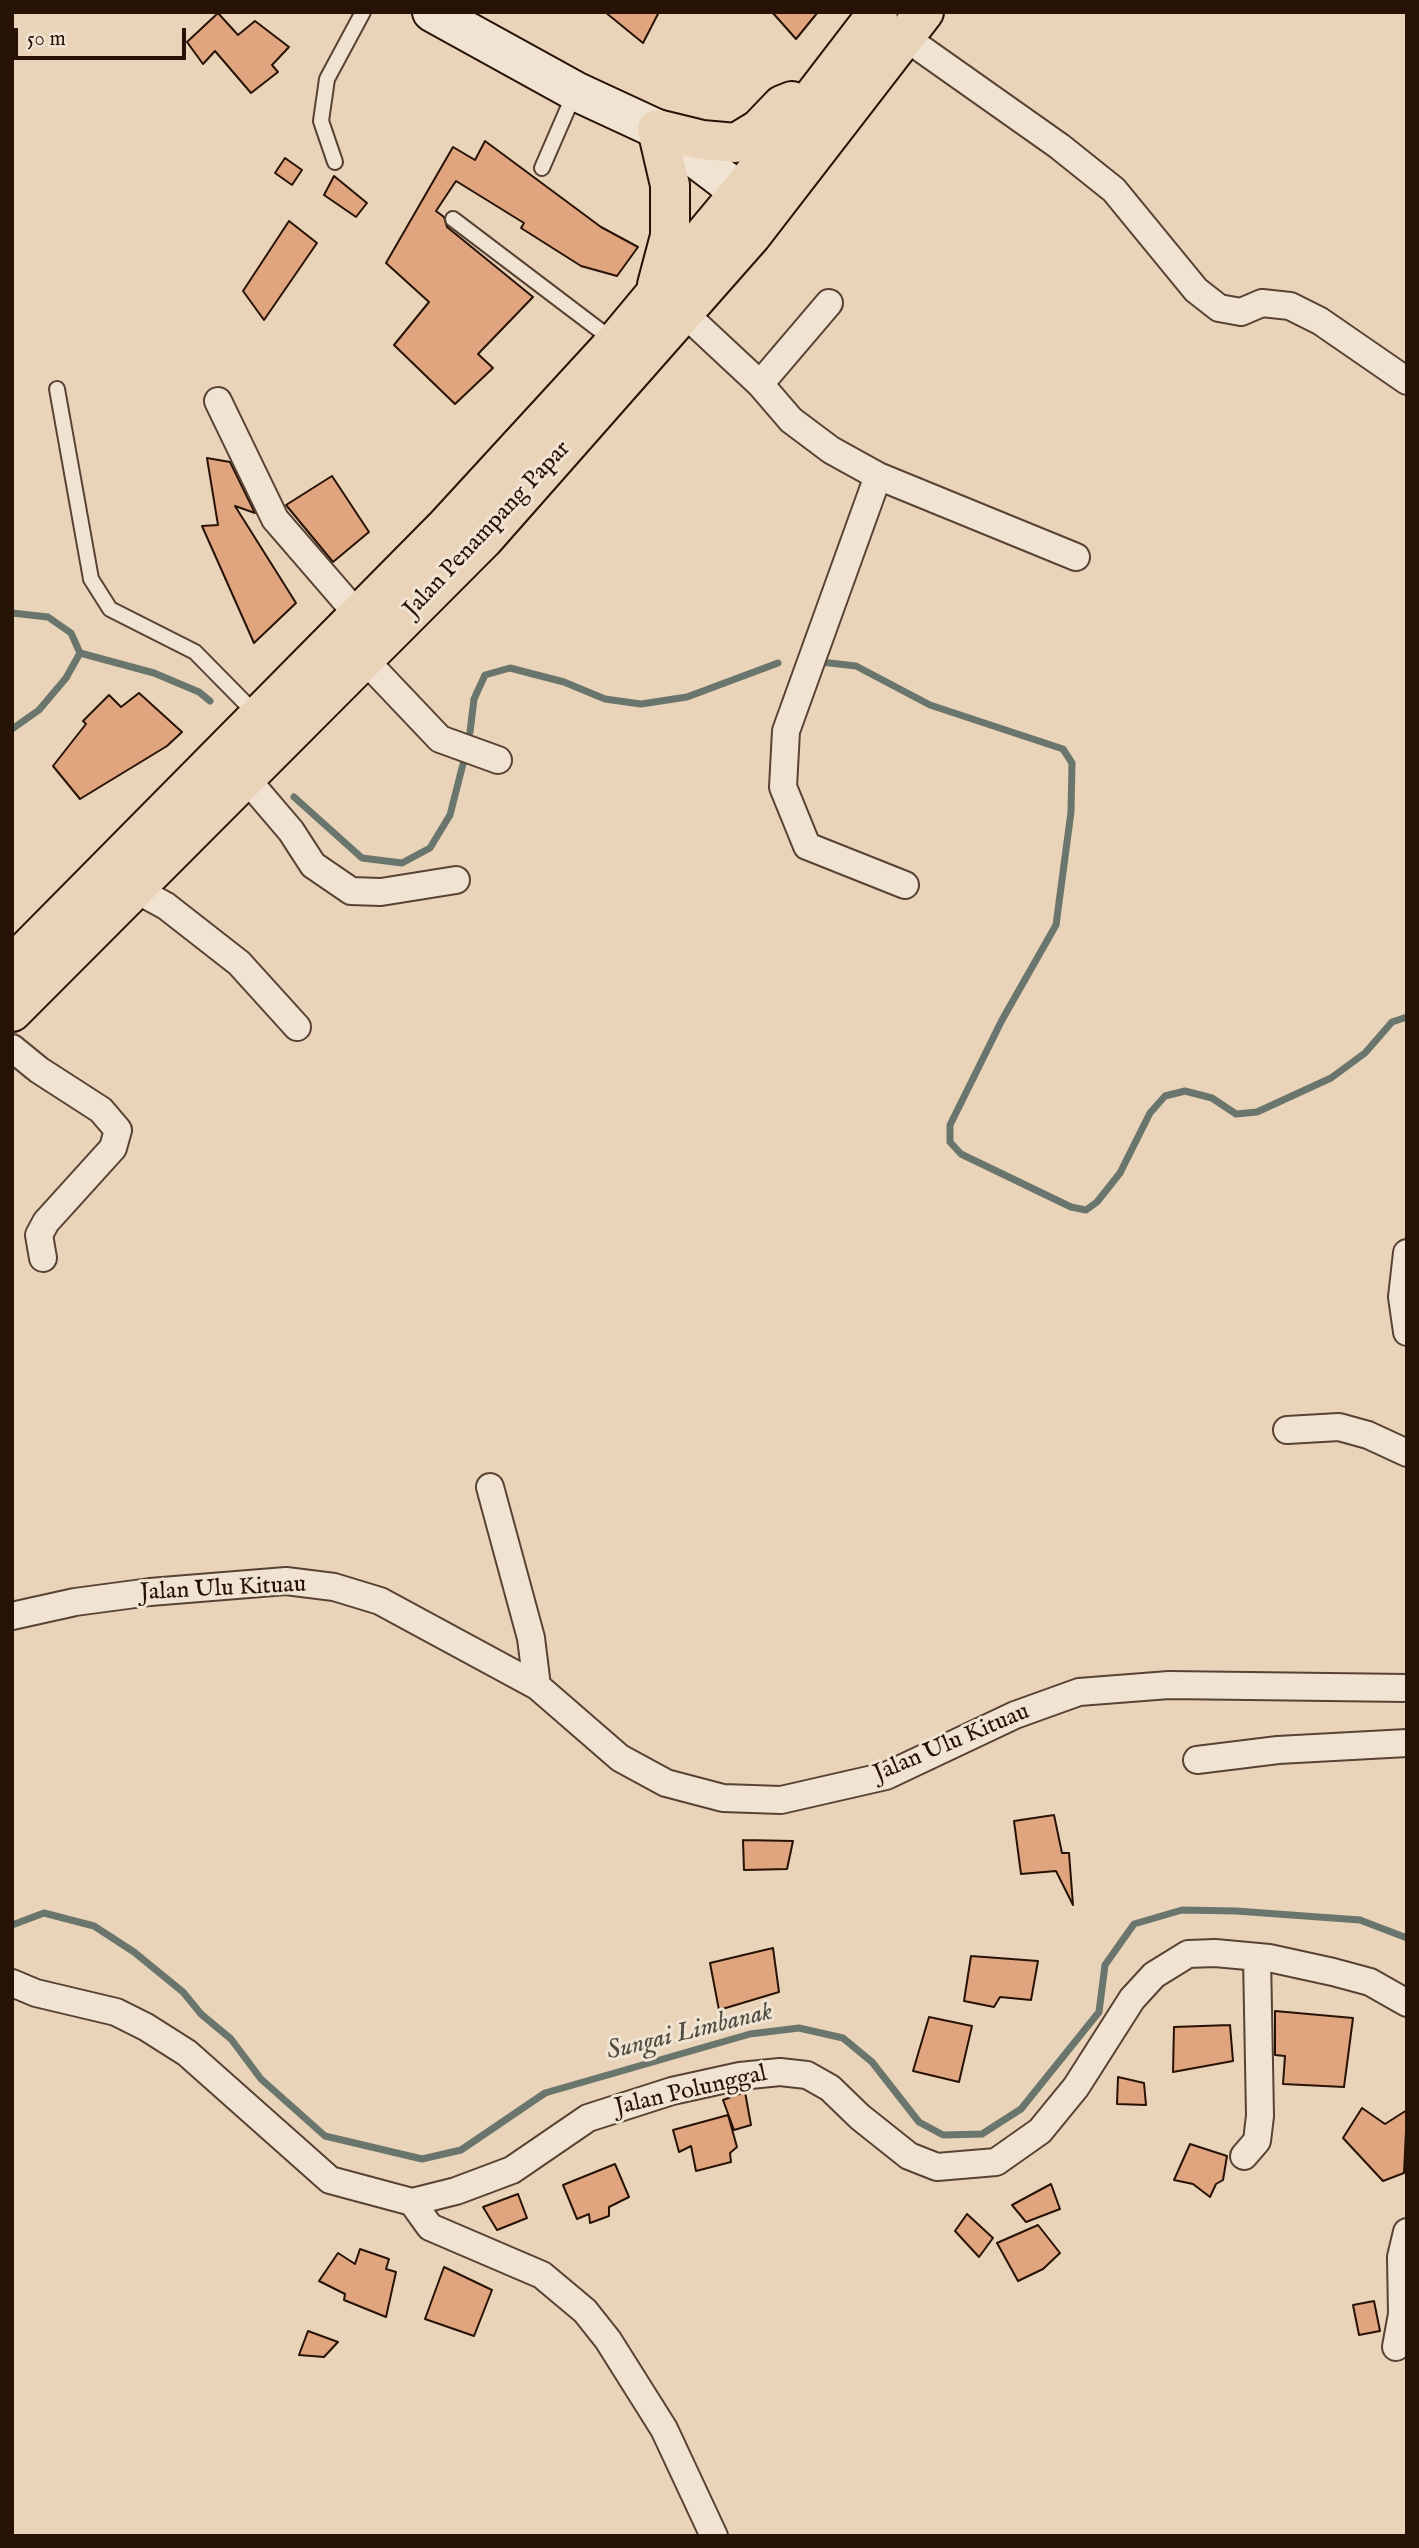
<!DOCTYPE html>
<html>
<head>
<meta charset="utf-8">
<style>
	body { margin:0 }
	#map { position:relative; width:1419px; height:2548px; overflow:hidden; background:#e9d4b9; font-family:"IM FELL English",serif }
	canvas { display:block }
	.frame { position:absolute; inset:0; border:14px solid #271206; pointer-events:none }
	.scale { position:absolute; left:14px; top:28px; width:172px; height:32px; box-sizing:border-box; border:4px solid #271206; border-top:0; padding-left:9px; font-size:21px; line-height:24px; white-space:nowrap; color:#271206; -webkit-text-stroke:5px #f1e3d2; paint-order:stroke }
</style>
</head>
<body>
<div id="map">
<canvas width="1419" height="2548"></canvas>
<div class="frame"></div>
<div class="scale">50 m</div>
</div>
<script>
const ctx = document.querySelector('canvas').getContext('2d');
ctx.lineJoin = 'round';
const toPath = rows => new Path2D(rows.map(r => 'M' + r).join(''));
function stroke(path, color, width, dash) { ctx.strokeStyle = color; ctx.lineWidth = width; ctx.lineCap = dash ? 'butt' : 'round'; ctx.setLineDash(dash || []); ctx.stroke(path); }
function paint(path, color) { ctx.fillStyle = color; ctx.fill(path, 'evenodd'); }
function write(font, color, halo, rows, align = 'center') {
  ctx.font = font + ' "IM FELL English",serif'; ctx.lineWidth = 6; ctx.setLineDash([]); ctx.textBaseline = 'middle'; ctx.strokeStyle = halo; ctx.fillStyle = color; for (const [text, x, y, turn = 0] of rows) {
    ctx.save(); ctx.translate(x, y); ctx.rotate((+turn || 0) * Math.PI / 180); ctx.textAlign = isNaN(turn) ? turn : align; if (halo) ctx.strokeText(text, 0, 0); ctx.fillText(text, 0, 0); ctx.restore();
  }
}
stroke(toPath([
	[12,613,48,617,71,633,80,653,66,678,39,710,12,729],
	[80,653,154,673,199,692,210,701],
	[821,662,856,666,930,705,1063,749,1072,763,1071,812,1056,925,1002,1020,950,1125,950,1142,961,1154,1071,1207,1086,1210,1097,1202,1120,1173,1150,1113,1165,1096,1185,1091,1212,1098,1236,1114,1257,1112,1331,1078,1365,1053,1392,1022,1407,1017],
	[470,732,474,699,485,675,510,668,564,682,605,699,641,704,687,697,778,663],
	[294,797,362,858,402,863,430,848,450,815,463,764],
	[12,1925,44,1913,94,1926,134,1952,183,1992,201,2014,231,2039,261,2079,325,2136,422,2159,461,2150,545,2093,750,2034,799,2028,843,2038,872,2062,919,2122,943,2135,982,2134,1021,2109,1099,2012,1105,1965,1134,1924,1182,1910,1236,1911,1360,1920,1407,1938]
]), '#6a766d', 7);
const building = toPath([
	[605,12,659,12,643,43,605,12],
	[772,12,818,12,796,39,772,12],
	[218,13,238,35,255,21,289,47,272,65,278,72,251,93,215,51,203,64,187,42,218,13],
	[485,141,601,227,638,247,617,276,581,266,521,228,524,223,456,181,436,211,444,217,447,227,533,297,478,354,493,368,455,404,394,345,429,302,386,263,453,147,475,160,485,141],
	[285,158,302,170,292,185,275,173,285,158],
	[334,176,367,203,356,217,324,195,334,176],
	[289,221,317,243,264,320,243,291,289,221],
	[207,458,230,462,255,513,235,506,296,603,254,643,202,526,218,525,207,458],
	[332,476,369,532,333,562,286,505,332,476],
	[139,693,182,732,167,746,80,799,53,766,86,724,83,721,109,695,121,707,139,693],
	[1054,1815,1062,1853,1069,1853,1073,1905,1056,1871,1021,1874,1014,1821,1054,1815],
	[743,1840,793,1841,787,1869,744,1870,743,1840],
	[773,1948,779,1992,719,2010,710,1963,773,1948],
	[971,1956,1038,1961,1031,2000,1000,1997,994,2007,964,2001,971,1956],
	[1275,2011,1353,2018,1344,2087,1283,2084,1285,2056,1275,2055,1275,2011],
	[929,2017,972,2026,959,2082,913,2071,929,2017],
	[1230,2025,1233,2061,1173,2072,1174,2027,1230,2025],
	[1118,2077,1144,2083,1146,2105,1117,2104,1118,2077],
	[745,2092,751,2125,734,2130,723,2100,745,2092],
	[1362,2108,1385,2124,1407,2110,1404,2173,1383,2181,1343,2138,1362,2108],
	[728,2115,737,2147,730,2153,731,2162,696,2171,691,2146,679,2152,673,2130,728,2115],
	[1190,2144,1227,2156,1223,2180,1216,2184,1210,2197,1193,2184,1174,2180,1190,2144],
	[615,2164,629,2197,609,2207,609,2216,590,2223,589,2214,577,2219,563,2185,615,2164],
	[1051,2184,1060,2209,1026,2222,1012,2205,1051,2184],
	[518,2194,527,2218,497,2230,483,2207,518,2194],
	[967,2214,993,2238,979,2257,955,2231,967,2214],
	[1038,2225,1060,2253,1043,2269,1018,2281,997,2243,1038,2225],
	[360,2249,389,2259,386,2269,396,2272,386,2317,344,2300,345,2294,319,2281,338,2253,355,2264,360,2249],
	[444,2267,492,2290,474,2336,425,2319,444,2267],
	[1374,2301,1380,2331,1359,2335,1353,2305,1374,2301],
	[308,2331,338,2342,324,2357,299,2355,308,2331]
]);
paint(building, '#e0a57f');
stroke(building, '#271206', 2);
const lane = toPath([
	[335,162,321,121,327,79,363,12],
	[542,168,575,92],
	[453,219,614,341],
	[57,389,91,579,110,609,195,652,257,715]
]);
const street = toPath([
	[906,38,1059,146,1114,190,1196,290,1219,308,1241,312,1262,303,1290,306,1320,321,1407,381],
	[685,314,760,384,791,420,831,450,878,476,1076,557],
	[760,384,829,303],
	[218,401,275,519,358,615],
	[878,476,786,731,783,787,807,846,905,885],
	[364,659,440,739,498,760],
	[244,776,291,831,313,865,351,891,381,892,456,880],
	[135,889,166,906,239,963,297,1027],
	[12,1048,39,1070,101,1110,118,1130,113,1148,46,1222,39,1235,43,1258],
	[1407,1253,1402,1297,1407,1332],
	[1287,1430,1339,1427,1368,1435,1407,1453],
	[490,1487,531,1638,537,1686],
	[12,1616,75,1602,150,1592,286,1581,334,1587,380,1601,537,1686,620,1758,666,1783,723,1798,781,1800,886,1776,1015,1715,1079,1692,1169,1685,1407,1688],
	[1197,1760,1278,1750,1407,1743],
	[12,1983,36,1993,116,2012,146,2027,187,2053,330,2180,412,2202,456,2191,512,2170,588,2118,672,2091,740,2076,780,2072,807,2075,830,2088,860,2117,909,2156,937,2167,996,2162,1040,2131,1076,2087,1132,1999,1154,1975,1188,1954,1215,1953,1269,1958,1333,1972,1370,1982,1407,2003],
	[1244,2156,1257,2141,1260,2116,1257,1957],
	[412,2202,430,2227,542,2275,585,2311,608,2340,664,2429,714,2536],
	[1396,2347,1402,2314,1401,2257,1407,2232]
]);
const secondary = toPath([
	[432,12,575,91,657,129,740,192,752,210,754,221]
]);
const primary = toPath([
	[657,285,670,236,670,185,657,129,702,140,736,143,759,129,782,105,792,101],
	[12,965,446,526,615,342,740,192,878,12],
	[12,1012,484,539,752,235,924,12]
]);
stroke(lane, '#584233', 18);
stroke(street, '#584233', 30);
stroke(secondary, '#271206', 42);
stroke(primary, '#271206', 42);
stroke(lane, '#f1e3d2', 14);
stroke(street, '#f1e3d2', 26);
stroke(secondary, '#f1e3d2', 38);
stroke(primary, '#e9d4b9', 38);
write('24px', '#271206', '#f1e3d2', [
	["Jalan Penampang Papar",488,530,-47],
	["Jalan Ulu Kituau",223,1590,-3],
	["Jalan Ulu Kituau",952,1744,-23],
	["Jalan Polunggal",691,2092,-13]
]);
write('italic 26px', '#4e4c42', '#f1e3d2', [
	["Sungai Limbanak",690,2033,-14]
]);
</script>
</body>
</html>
